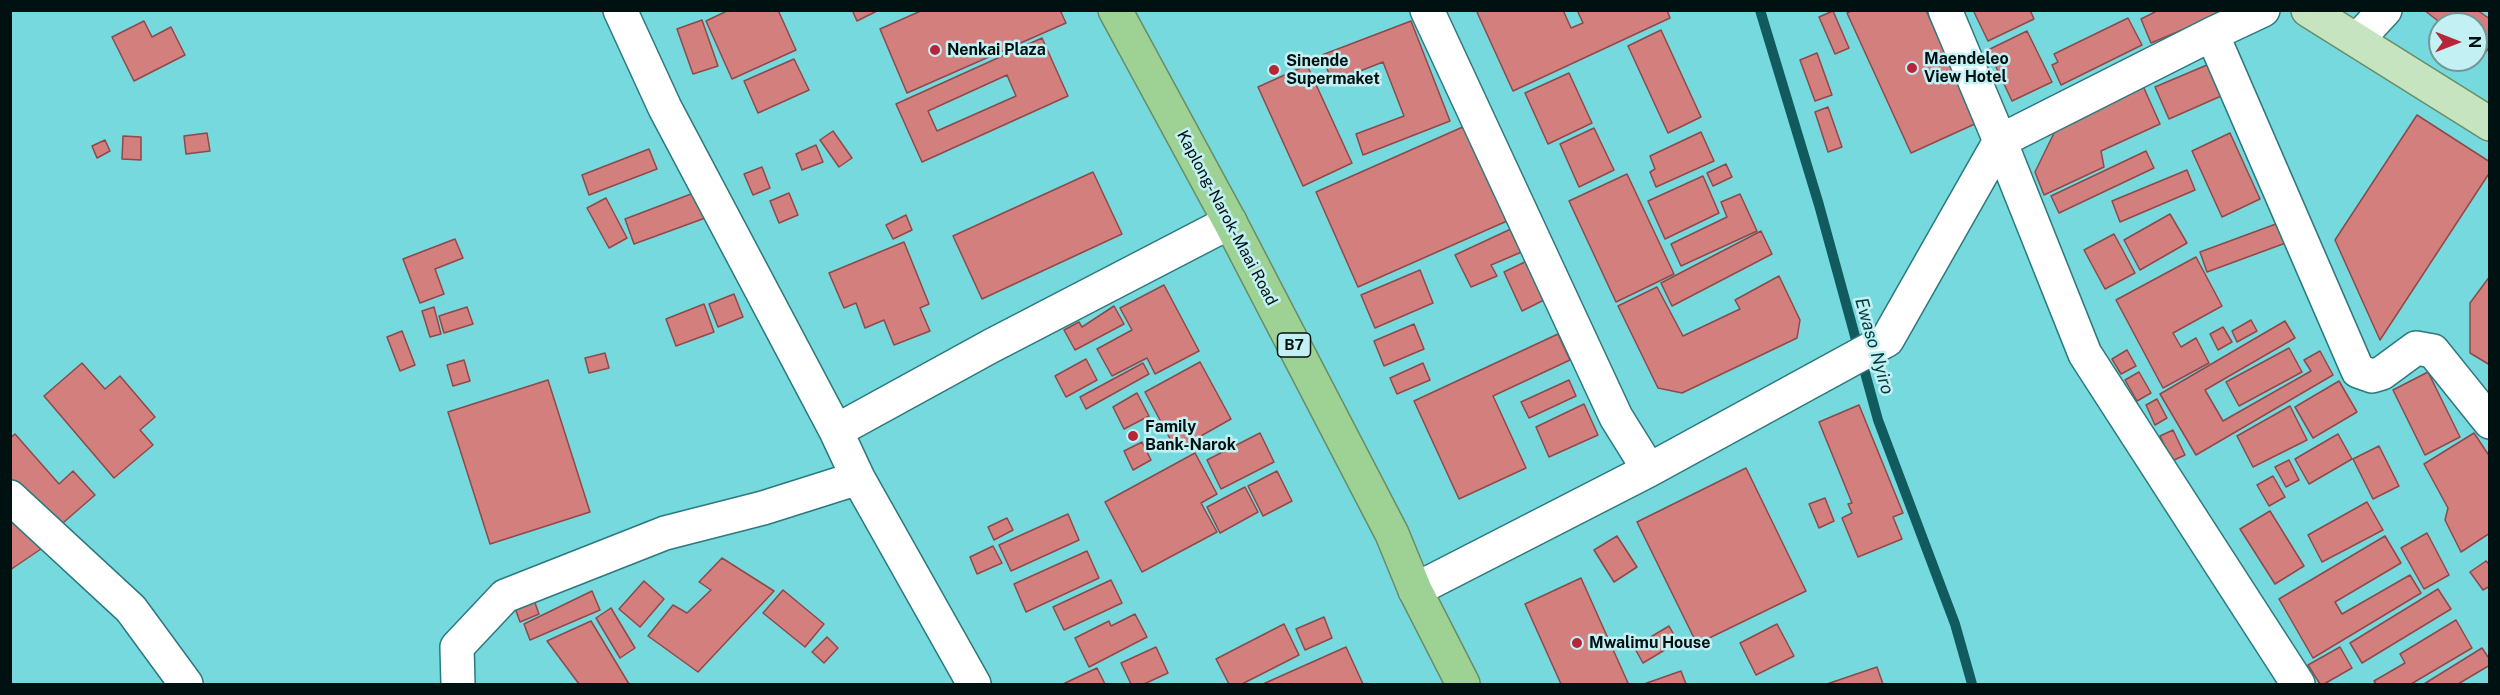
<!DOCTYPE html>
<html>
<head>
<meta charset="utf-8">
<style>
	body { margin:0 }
	#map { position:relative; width:2500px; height:695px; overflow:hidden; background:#76d9de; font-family:"Public Sans",sans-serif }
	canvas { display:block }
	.frame { position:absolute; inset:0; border:12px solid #001112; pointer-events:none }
	.north { position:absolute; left:2428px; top:12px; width:60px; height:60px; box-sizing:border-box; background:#c3f1f3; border:2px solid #759799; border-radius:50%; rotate:90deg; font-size:16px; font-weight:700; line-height:24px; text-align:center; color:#001112 }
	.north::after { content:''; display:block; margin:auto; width:21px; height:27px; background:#b72638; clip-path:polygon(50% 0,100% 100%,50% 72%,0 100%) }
</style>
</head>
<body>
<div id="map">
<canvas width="2500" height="695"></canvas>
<div class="frame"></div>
<div class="north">N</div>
</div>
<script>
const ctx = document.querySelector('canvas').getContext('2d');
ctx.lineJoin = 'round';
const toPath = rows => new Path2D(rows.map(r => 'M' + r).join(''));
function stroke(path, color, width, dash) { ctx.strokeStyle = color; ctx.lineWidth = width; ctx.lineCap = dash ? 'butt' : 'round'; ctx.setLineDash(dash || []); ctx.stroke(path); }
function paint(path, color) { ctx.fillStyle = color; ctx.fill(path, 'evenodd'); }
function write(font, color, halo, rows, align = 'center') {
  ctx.font = font + ' "Public Sans",sans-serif'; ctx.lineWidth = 5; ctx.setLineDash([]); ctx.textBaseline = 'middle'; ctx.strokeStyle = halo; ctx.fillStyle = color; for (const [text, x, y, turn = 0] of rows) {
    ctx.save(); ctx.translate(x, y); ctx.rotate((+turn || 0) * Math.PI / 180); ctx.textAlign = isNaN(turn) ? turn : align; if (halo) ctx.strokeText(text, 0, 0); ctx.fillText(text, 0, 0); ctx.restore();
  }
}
stroke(toPath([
	[1760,10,1819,205,1878,420,1955,624,1972,684]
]), '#115a5e', 10);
const building = toPath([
	[729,10,778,10,796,50,732,79,706,21,729,10],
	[852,10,879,10,857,21,852,10],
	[923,10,1060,10,1066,23,907,93,880,29,923,10],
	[1476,10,1563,10,1571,28,1583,23,1577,10,1667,10,1670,18,1513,91,1476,10],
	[1853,10,1926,10,1977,123,1911,153,1847,13,1853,10],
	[1973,10,2030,10,2034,19,1988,41,1973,10],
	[2154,10,2219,10,2213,17,2151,43,2141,19,2155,12,2154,10],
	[2424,10,2477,10,2490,19,2490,46,2485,53,2476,47,2476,24,2442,24,2424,10],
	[1833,11,1849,48,1835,54,1819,17,1833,11],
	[2128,18,2142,45,2061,85,2052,65,2058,62,2054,54,2128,18],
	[702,20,718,66,693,74,677,29,702,20],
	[144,21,152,37,171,27,185,55,134,81,112,37,144,21],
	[1411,21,1450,121,1363,155,1356,134,1404,116,1383,62,1332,82,1322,55,1411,21],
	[1661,30,1701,117,1668,133,1628,46,1661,30],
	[2027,31,2052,82,2012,101,1988,50,2027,31],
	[1042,38,1068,96,922,162,896,104,1042,38],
	[1007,75,1016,96,937,131,928,111,1007,75],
	[1817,53,1832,95,1815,101,1800,60,1817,53],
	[794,59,809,90,758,113,744,81,794,59],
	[2214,62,2228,93,2169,119,2155,87,2214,62],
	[1307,65,1352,163,1303,186,1258,87,1307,65],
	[1569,73,1592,123,1548,144,1525,93,1569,73],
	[2143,86,2160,124,2101,151,2104,167,2044,195,2035,172,2056,129,2143,86],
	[1828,107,1842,147,1828,152,1815,112,1828,107],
	[2417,115,2490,162,2490,172,2380,340,2335,240,2417,115],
	[1465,126,1507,221,1358,287,1316,192,1465,126],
	[1594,128,1614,170,1579,187,1560,144,1594,128],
	[833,131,852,158,839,167,820,140,833,131],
	[1701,132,1714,161,1656,187,1650,172,1655,169,1650,156,1701,132],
	[207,133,210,151,186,154,184,136,207,133],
	[2230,133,2260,199,2222,217,2192,151,2230,133],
	[123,136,141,137,141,160,122,159,123,136],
	[105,140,110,151,97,158,92,146,105,140],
	[816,145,823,162,802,170,796,154,816,145],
	[649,149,657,169,589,195,582,175,649,149],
	[2146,151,2154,168,2059,213,2051,196,2146,151],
	[1726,164,1732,177,1713,186,1707,173,1726,164],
	[762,167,770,188,753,195,744,174,762,167],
	[2187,170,2195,190,2120,222,2112,201,2187,170],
	[1093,172,1122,234,982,299,953,236,1093,172],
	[1627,174,1674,274,1616,302,1569,201,1627,174],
	[1703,176,1719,213,1665,239,1648,201,1703,176],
	[699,191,708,217,634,244,625,219,699,191],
	[789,193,798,215,779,223,770,201,789,193],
	[1740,194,1757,231,1681,266,1671,244,1727,217,1721,202,1740,194],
	[606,198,627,238,609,248,587,208,606,198],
	[2170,214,2187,243,2140,270,2124,240,2170,214],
	[906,215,912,230,893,239,886,225,906,215],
	[2284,221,2291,241,2207,272,2200,252,2284,221],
	[1513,228,1524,251,1491,265,1497,276,1471,287,1455,255,1513,228],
	[1761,231,1772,254,1672,306,1661,283,1761,231],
	[2114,234,2135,273,2105,289,2084,250,2114,234],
	[455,239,463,258,435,269,444,294,420,303,403,259,455,239],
	[904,242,929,304,920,308,930,331,894,345,884,320,865,328,856,303,844,308,829,273,904,242],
	[2196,257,2222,306,2173,333,2181,347,2196,338,2209,363,2163,388,2116,300,2196,257],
	[1529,260,1548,298,1522,311,1504,272,1529,260],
	[1420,270,1433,303,1375,328,1361,295,1420,270],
	[1779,276,1800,320,1797,338,1682,393,1658,388,1618,306,1657,287,1683,336,1740,309,1735,300,1779,276],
	[2490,276,2490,365,2470,353,2470,303,2490,276],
	[1164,285,1199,351,1155,374,1147,358,1112,376,1097,349,1132,330,1120,308,1164,285],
	[734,294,743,317,718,327,709,304,734,294],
	[704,304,714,332,676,346,666,319,704,304],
	[1114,306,1124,324,1075,350,1064,330,1079,322,1082,327,1114,306],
	[434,307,441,334,430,337,422,311,434,307],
	[467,307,473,324,444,333,439,316,467,307],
	[2251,320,2257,331,2237,342,2232,331,2251,320],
	[2285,321,2295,338,2205,390,2223,421,2311,371,2304,360,2320,351,2333,375,2196,455,2160,394,2285,321],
	[1414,324,1424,349,1384,366,1374,341,1414,324],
	[2223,327,2232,342,2218,350,2210,334,2223,327],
	[402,331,415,365,400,371,387,337,402,331],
	[1558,334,1570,360,1493,396,1526,468,1459,499,1414,401,1558,334],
	[2289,348,2302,372,2239,406,2226,382,2289,348],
	[2127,350,2136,366,2121,374,2112,359,2127,350],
	[605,353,609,368,589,373,585,358,605,353],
	[1086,359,1097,380,1066,397,1055,376,1086,359],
	[464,360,470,381,453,386,447,365,464,360],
	[1200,362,1231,419,1176,450,1145,392,1200,362],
	[82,363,105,389,120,376,155,417,140,430,153,445,114,478,44,396,82,363],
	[1143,363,1149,374,1086,409,1080,397,1143,363],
	[1423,363,1430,380,1397,394,1390,378,1423,363],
	[2139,372,2151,393,2137,401,2125,380,2139,372],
	[2428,372,2460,437,2425,455,2393,390,2428,372],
	[548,380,590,512,490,544,448,412,548,380],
	[1569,380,1576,396,1529,418,1521,402,1569,380],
	[2339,381,2357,412,2313,438,2295,407,2339,381],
	[1137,393,1149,416,1124,429,1113,407,1137,393],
	[2157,399,2167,418,2155,425,2146,405,2157,399],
	[1584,404,1598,435,1549,457,1536,427,1584,404],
	[1859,405,1903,513,1893,517,1902,539,1858,557,1842,518,1852,513,1848,504,1852,503,1819,422,1859,405],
	[2290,406,2307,440,2253,467,2237,436,2290,406],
	[2173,430,2185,455,2172,461,2160,436,2173,430],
	[1260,433,1274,462,1221,489,1207,460,1260,433],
	[2474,433,2490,457,2490,533,2461,552,2445,520,2448,508,2424,464,2474,433],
	[15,434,59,484,73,471,95,495,56,529,10,478,10,438,15,434],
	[2338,434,2352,459,2309,484,2295,459,2338,434],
	[1142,442,1151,460,1133,470,1124,451,1142,442],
	[2379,446,2399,486,2373,499,2353,459,2379,446],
	[1195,453,1217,494,1201,503,1217,532,1142,572,1105,502,1195,453],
	[2289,460,2299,480,2286,487,2275,467,2289,460],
	[1746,468,1806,591,1697,644,1637,522,1746,468],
	[1277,471,1292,501,1263,516,1248,486,1277,471],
	[2273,476,2285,497,2269,506,2257,485,2273,476],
	[1245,487,1258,512,1220,533,1207,507,1245,487],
	[1825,498,1834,521,1819,528,1809,504,1825,498],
	[2367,502,2383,530,2322,562,2308,535,2367,502],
	[2270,511,2304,566,2275,584,2240,529,2270,511],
	[1068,514,1079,540,1011,571,999,545,1068,514],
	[19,518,41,549,10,570,10,524,19,518],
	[1007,518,1013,530,994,540,988,527,1007,518],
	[2427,533,2449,575,2424,589,2401,548,2427,533],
	[1617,536,1637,567,1614,582,1594,550,1617,536],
	[2385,536,2401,563,2335,602,2342,614,2410,575,2421,593,2313,658,2279,599,2385,536],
	[993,546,1002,563,977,574,970,557,993,546],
	[1087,551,1099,578,1026,612,1014,584,1087,551],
	[722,558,774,591,698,672,648,636,673,605,687,613,711,590,699,582,722,558],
	[2486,561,2490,565,2490,586,2483,590,2470,572,2486,561],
	[1581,578,1628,683,1625,684,1561,684,1525,604,1581,578],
	[1111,580,1122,603,1064,630,1053,607,1111,580],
	[644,581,664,599,640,627,619,609,644,581],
	[2438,589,2451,609,2362,663,2350,643,2438,589],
	[783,590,824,624,805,647,763,613,783,590],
	[592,591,600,610,530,640,524,624,592,591],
	[534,600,539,614,520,622,515,608,534,600],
	[611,608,635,648,620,658,596,618,611,608],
	[1135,614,1147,637,1089,667,1075,638,1109,621,1111,626,1135,614],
	[1324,617,1332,638,1305,650,1296,629,1324,617],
	[2456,620,2472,648,2411,684,2376,684,2374,681,2405,663,2400,654,2456,620],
	[591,621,629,684,579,684,547,641,591,621],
	[1284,624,1299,655,1242,684,1229,684,1216,659,1284,624],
	[1777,624,1794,656,1756,675,1740,643,1777,624],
	[1669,626,1678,642,1643,663,1634,647,1669,626],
	[827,637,838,648,824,663,812,652,827,637],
	[1156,647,1168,673,1144,684,1131,684,1121,663,1156,647],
	[1346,647,1363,684,1263,684,1346,647],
	[2340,647,2352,668,2324,684,2320,684,2308,665,2340,647],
	[2482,648,2490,660,2490,665,2458,684,2424,684,2482,648],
	[1877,667,1883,684,1827,684,1877,667],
	[1097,668,1105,684,1063,684,1097,668],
	[1681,671,1686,684,1644,684,1681,671]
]);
paint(building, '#d37f7e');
stroke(building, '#8e494a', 1.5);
const minor = toPath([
	[620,10,665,108,836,431],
	[1427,10,1616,417,1649,470],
	[1945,10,2000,141,2085,354,2298,684],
	[2212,34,2358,371,2372,376,2382,373,2416,348,2433,351,2490,422],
	[2357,40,2385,10],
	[10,497,131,609,186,684],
	[1415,590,1649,470,1887,340,2000,141,2212,34,2263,10],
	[458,684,457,647,505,596,665,533,763,508,858,478],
	[974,684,858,478,836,431,991,346,1230,222]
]);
const major = toPath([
	[2308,10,2490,124]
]);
const highway = toPath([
	[1115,10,1230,222,1392,534,1415,590,1463,684]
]);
stroke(minor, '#2c797d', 36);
stroke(major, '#678e66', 36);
stroke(highway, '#678e66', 36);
stroke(minor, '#fff', 33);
stroke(major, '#c5e4bf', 33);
stroke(highway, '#9ed294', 33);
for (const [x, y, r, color] of [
	[935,50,6,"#b72638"],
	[1912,68,6,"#b72638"],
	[1274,70,6,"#b72638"],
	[1133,436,6,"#b72638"],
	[1577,643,6,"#b72638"]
]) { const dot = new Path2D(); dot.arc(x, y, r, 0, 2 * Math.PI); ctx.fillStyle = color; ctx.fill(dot); stroke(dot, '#c3f1f3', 2); }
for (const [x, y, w] of [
	[1294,345,33]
]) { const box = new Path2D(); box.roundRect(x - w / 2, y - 12, w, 24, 4.5); ctx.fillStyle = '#c3f1f3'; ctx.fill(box); stroke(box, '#001112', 1.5); }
write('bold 15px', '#001112', null, [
	["B7",1294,345]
]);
write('bold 16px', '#001112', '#c3f1f3', [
	["Nenkai Plaza",947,50],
	["Maendeleo",1924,59],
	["View Hotel",1924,77],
	["Sinende",1286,61],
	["Supermaket",1286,79],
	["Family",1145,427],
	["Bank-Narok",1145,445],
	["Mwalimu House",1589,643]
], 'left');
write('16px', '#001112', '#c3f1f3', [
	["Kaplong-Narok-Maai Road",1227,218,62]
]);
write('italic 18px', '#003a3d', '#c3f1f3', [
	["Ewaso Nyiro",1874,346,74]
]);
</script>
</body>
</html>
